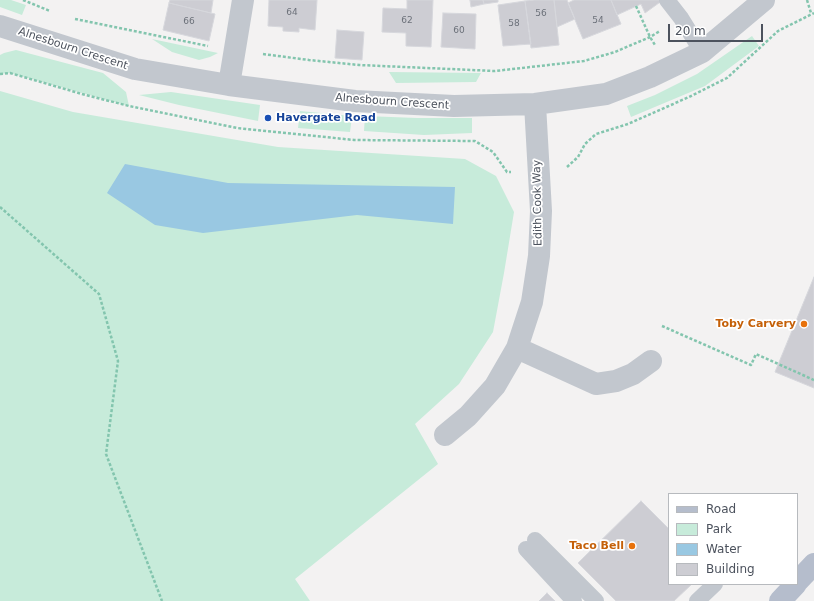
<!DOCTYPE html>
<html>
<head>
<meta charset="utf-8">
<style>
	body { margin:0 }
	#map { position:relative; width:814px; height:601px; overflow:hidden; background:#f3f2f2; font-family:"DejaVu Sans",sans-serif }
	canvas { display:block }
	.legend { position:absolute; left:668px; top:493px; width:130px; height:92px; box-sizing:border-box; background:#fff; border:1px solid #b7babe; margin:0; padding:5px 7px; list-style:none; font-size:12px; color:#4c525d }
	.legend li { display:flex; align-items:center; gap:8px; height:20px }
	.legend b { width:20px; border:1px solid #b7babe }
	.scale { position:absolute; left:668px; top:24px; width:95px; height:18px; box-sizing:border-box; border:2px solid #4c525d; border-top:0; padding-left:5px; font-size:12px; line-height:14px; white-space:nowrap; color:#4c525d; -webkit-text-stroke:3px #fff; paint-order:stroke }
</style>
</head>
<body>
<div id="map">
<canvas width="814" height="601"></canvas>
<ul class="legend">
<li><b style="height:5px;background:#b5bdcc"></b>Road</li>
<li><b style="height:11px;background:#c7ebda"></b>Park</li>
<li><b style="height:11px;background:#99c8e2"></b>Water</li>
<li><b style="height:11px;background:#cdcdd3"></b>Building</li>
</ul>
<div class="scale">20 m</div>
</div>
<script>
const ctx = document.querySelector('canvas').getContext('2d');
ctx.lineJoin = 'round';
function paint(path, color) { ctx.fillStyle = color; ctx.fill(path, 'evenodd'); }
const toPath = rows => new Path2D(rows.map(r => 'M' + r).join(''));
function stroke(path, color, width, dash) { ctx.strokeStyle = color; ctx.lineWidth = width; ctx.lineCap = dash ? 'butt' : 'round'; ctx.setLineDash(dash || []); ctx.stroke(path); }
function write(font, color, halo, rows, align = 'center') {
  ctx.font = font + ' "DejaVu Sans",sans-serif'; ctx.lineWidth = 3.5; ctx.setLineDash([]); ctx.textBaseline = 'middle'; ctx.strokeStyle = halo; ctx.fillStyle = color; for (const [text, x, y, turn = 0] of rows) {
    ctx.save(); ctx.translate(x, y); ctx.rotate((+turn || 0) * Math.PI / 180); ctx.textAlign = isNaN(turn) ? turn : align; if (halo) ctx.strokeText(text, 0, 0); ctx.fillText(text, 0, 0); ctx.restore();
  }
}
paint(toPath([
	[0,0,11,0,26,5,22,15,0,7],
	[752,36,759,46,705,86,631,117,627,106,655,95,697,74],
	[152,39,218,53,210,57,199,60,172,52],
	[16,50,103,73,126,92,129,106,10,73,0,74,0,55,4,53],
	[389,72,481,73,476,82,396,83],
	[0,91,73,112,278,147,465,159,496,176,514,212,504,273,493,332,459,384,415,424,438,464,295,579,310,601,0,601],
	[171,92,260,105,258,121,179,105,139,95],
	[300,111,352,116,350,132,298,128],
	[365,116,417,118,472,118,472,133,424,135,364,131]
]), '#c7ebda');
paint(toPath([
	[125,164,228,183,455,187,453,224,357,215,203,233,155,225,107,193]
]), '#99c8e2');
const building = toPath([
	[170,0,213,0,211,13,169,3,170,0],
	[269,0,317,0,315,30,299,28,299,32,283,31,283,27,268,26,269,0],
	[407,0,433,0,431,47,406,46,406,33,382,32,383,8,407,9,407,0],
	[470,0,483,0,484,4,471,7,470,0],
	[483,0,498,0,498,2,484,4,483,0],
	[534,0,554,0,559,45,531,48,525,1,534,0],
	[554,0,567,0,575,19,557,27,554,0],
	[574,0,611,0,621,24,583,39,568,3,574,0],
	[611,0,663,0,645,13,641,4,617,15,611,0],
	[525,1,531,44,503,46,498,5,525,1],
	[169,3,215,14,209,41,163,30,169,3],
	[443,13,476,14,475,49,441,47,443,13],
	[337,30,364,32,362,60,335,58,337,30],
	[814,277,814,388,775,372,814,277],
	[641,501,669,529,669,584,692,584,674,601,616,601,578,563,641,501],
	[547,593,555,601,539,601,547,593]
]);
paint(building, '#cdcdd3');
stroke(building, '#d6d7dc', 1);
stroke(toPath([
	[23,0,50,11],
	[807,0,811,13],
	[636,6,650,37,655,45],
	[75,19,208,46],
	[263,54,309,60,359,65,495,71,584,61,615,52,650,37,660,31],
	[0,74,10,73,82,94,129,106,237,128,354,140,475,141,493,152,507,172,511,172],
	[567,167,578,157,585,144,596,134,628,124,689,97,727,78,778,31,814,13],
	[0,207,99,294,118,361,106,454,162,601],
	[662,326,751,365,756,354,814,380]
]), '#83c5ae', 2.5, [3, 2]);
stroke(toPath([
	[667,0,681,18,702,52],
	[535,540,596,601],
	[526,549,574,601],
	[697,601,715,584]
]), '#c2c7ce', 16);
stroke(toPath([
	[0,26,135,69,229,85,355,101,454,106,535,104,606,94,650,77,702,52,764,0],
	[229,85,243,0],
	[517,348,596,384,616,381,633,374,651,361],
	[445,435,468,416,495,386,517,348,532,302,539,256,541,211,535,104]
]), '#c2c7ce', 22);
stroke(toPath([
	[797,582,814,564],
	[780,601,796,584]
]), '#b5bdcc', 22);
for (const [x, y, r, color] of [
	[268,118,4,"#1a4fb4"],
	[804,324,4,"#e8710a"],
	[632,546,4,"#e8710a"]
]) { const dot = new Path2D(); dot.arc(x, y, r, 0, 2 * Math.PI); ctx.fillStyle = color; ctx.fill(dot); stroke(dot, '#fff', 1.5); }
write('9px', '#6c717a', null, [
	["64",292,13],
	["56",541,14],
	["62",407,21],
	["54",598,21],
	["66",189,22],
	["58",514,24],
	["60",459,31]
]);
write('11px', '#4c525d', '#fff', [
	["Alnesbourn Crescent",73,49,18],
	["Alnesbourn Crescent",392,102,4],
	["Edith Cook Way",538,203,-91]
]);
write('bold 11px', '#164399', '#fff', [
	["Havergate Road",276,118]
], 'left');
write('bold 11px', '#c56008', '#fff', [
	["Toby Carvery",796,324],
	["Taco Bell",624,546]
], 'right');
</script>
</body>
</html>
